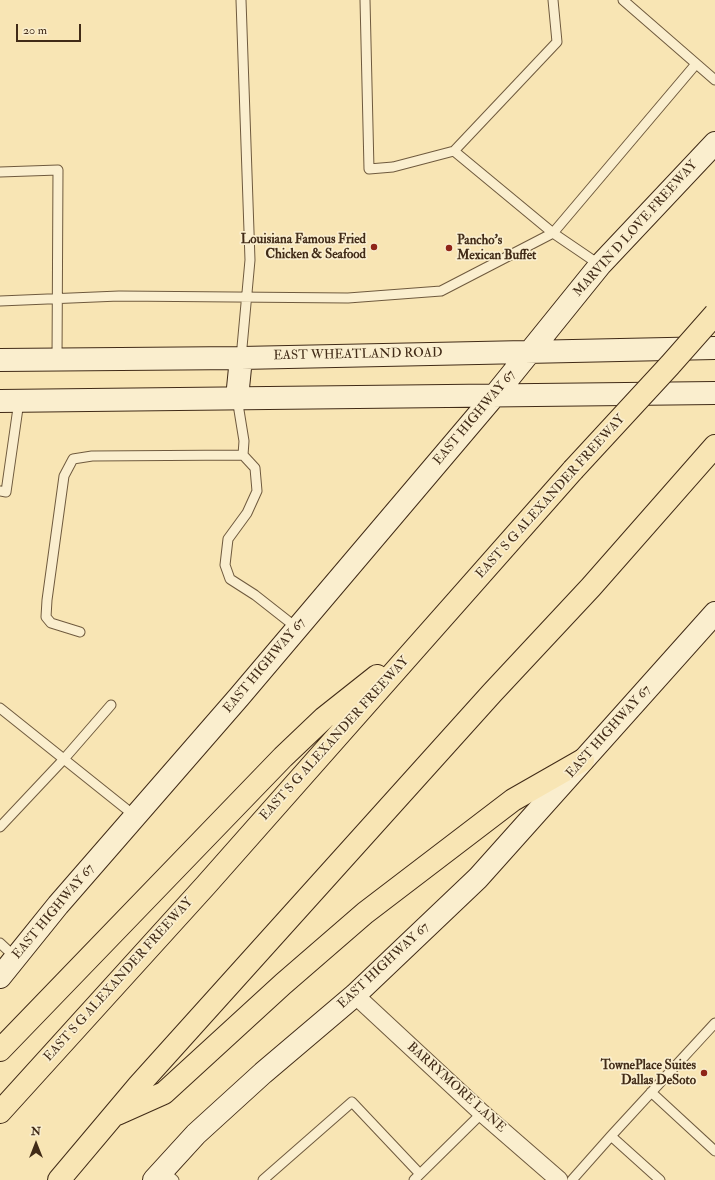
<!DOCTYPE html>
<html>
<head>
<meta charset="utf-8">
<style>
	body { margin:0 }
	#map { position:relative; width:715px; height:1180px; overflow:hidden; background:#f8e5b4; font-family:"IM FELL Double Pica",serif }
	canvas { display:block }
	.north { position:absolute; left:16px; top:1124px; width:40px; height:40px; -webkit-text-stroke:3px #faeece; paint-order:stroke; rotate:0deg; font-size:11px; font-weight:700; line-height:16px; text-align:center; color:#412b17 }
	.north::after { content:''; display:block; margin:auto; width:14px; height:18px; background:#412b17; clip-path:polygon(50% 0,100% 100%,50% 72%,0 100%) }
	.scale { position:absolute; left:16px; top:24px; width:65px; height:18px; box-sizing:border-box; border:2px solid #412b17; border-top:0; padding-left:5px; font-size:12px; line-height:14px; white-space:nowrap; color:#412b17; -webkit-text-stroke:3px #faeece; paint-order:stroke }
</style>
</head>
<body>
<div id="map">
<canvas width="715" height="1180"></canvas>
<div class="north">N</div>
<div class="scale">20 m</div>
</div>
<script>
const ctx = document.querySelector('canvas').getContext('2d');
ctx.lineJoin = 'round';
const toPath = rows => new Path2D(rows.map(r => 'M' + r).join(''));
function stroke(path, color, width, dash) { ctx.strokeStyle = color; ctx.lineWidth = width; ctx.lineCap = dash ? 'butt' : 'round'; ctx.setLineDash(dash || []); ctx.stroke(path); }
function write(font, color, halo, rows, align = 'center') {
  ctx.font = font + ' "IM FELL Double Pica",serif'; ctx.lineWidth = 3.5; ctx.setLineDash([]); ctx.textBaseline = 'middle'; ctx.strokeStyle = halo; ctx.fillStyle = color; for (const [text, x, y, turn = 0] of rows) {
    ctx.save(); ctx.translate(x, y); ctx.rotate((+turn || 0) * Math.PI / 180); ctx.textAlign = isNaN(turn) ? turn : align; if (halo) ctx.strokeText(text, 0, 0); ctx.fillText(text, 0, 0); ctx.restore();
  }
}
const service = toPath([
	[241,0,250,260,241,358],
	[365,0,369,169,393,167,454,151],
	[623,0,715,80],
	[0,172,58,170,57,359],
	[600,265,553,233,696,64],
	[0,301,119,296,348,298,441,291,553,233,454,151,557,42,553,0],
	[237,398,244,441,243,455,255,468,257,491,247,513,228,539,225,565,230,579,255,595,297,628],
	[0,491,6,492,19,401],
	[80,632,51,623,46,617,47,600,64,476,73,459,92,456,243,455],
	[0,708,135,816],
	[0,827,64,759,111,705],
	[0,943,16,958],
	[651,1092,715,1151],
	[611,1136,660,1180],
	[163,1170,174,1180],
	[263,1180,352,1102,420,1174],
	[414,1180,482,1113],
	[572,1180,611,1136,715,1023]
]);
const minor = toPath([
	[355,995,482,1113,559,1180]
]);
const secondary = toPath([
	[0,360,241,358,715,348],
	[237,398,241,358],
	[0,401,715,393],
	[0,977,58,905,239,697,495,395,600,265,715,143],
	[154,1180,196,1134,263,1073,355,995,478,878,715,613]
]);
const motorway = toPath([
	[0,1050,283,757,324,718,377,676],
	[0,1112,206,885,573,470],
	[117,1114,164,1093,283,984,365,913,513,800,583,760],
	[59,1180,139,1085,492,693,591,587,715,446]
]);
stroke(service, '#6f5a3e', 11);
stroke(minor, '#6f5a3e', 19);
stroke(secondary, '#412b17', 24);
stroke(motorway, '#412b17', 24);
stroke(service, '#faeece', 9);
stroke(minor, '#faeece', 17);
stroke(secondary, '#faeece', 22);
stroke(motorway, '#f8e5b4', 22);
const motorwayBridge = toPath([
	[573,470,670,365,715,314]
]);
stroke(motorwayBridge, '#412b17', 24, []);
stroke(motorwayBridge, '#f8e5b4', 22);
for (const [x, y, r, color] of [
	[374,247,4,"#8f2418"],
	[449,248,4,"#8f2418"],
	[704,1073,4,"#8f2418"]
]) { const dot = new Path2D(); dot.arc(x, y, r, 0, 2 * Math.PI); ctx.fillStyle = color; ctx.fill(dot); stroke(dot, '#faeece', 1.5); }
write('13px', '#412b17', '#faeece', [
	["MARVIN D LOVE FREEWAY",636,229,-48],
	["EAST WHEATLAND ROAD",358,355,-1],
	["EAST HIGHWAY 67",475,418,-50],
	["EAST S G ALEXANDER FREEWAY",551,497,-48],
	["EAST HIGHWAY 67",265,666,-50],
	["EAST HIGHWAY 67",609,732,-48],
	["EAST S G ALEXANDER FREEWAY",335,739,-48],
	["EAST HIGHWAY 67",54,912,-50],
	["EAST HIGHWAY 67",384,966,-43],
	["EAST S G ALEXANDER FREEWAY",119,980,-48],
	["BARRYMORE LANE",456,1088,42]
]);
write('bold 13px', '#412b17', '#faeece', [
	["Louisiana Famous Fried",366,240],
	["Chicken & Seafood",366,255],
	["Pancho's",457,241,"left"],
	["Mexican Buffet",457,256,"left"],
	["TownePlace Suites",696,1066],
	["Dallas DeSoto",696,1081]
], 'right');
</script>
</body>
</html>
